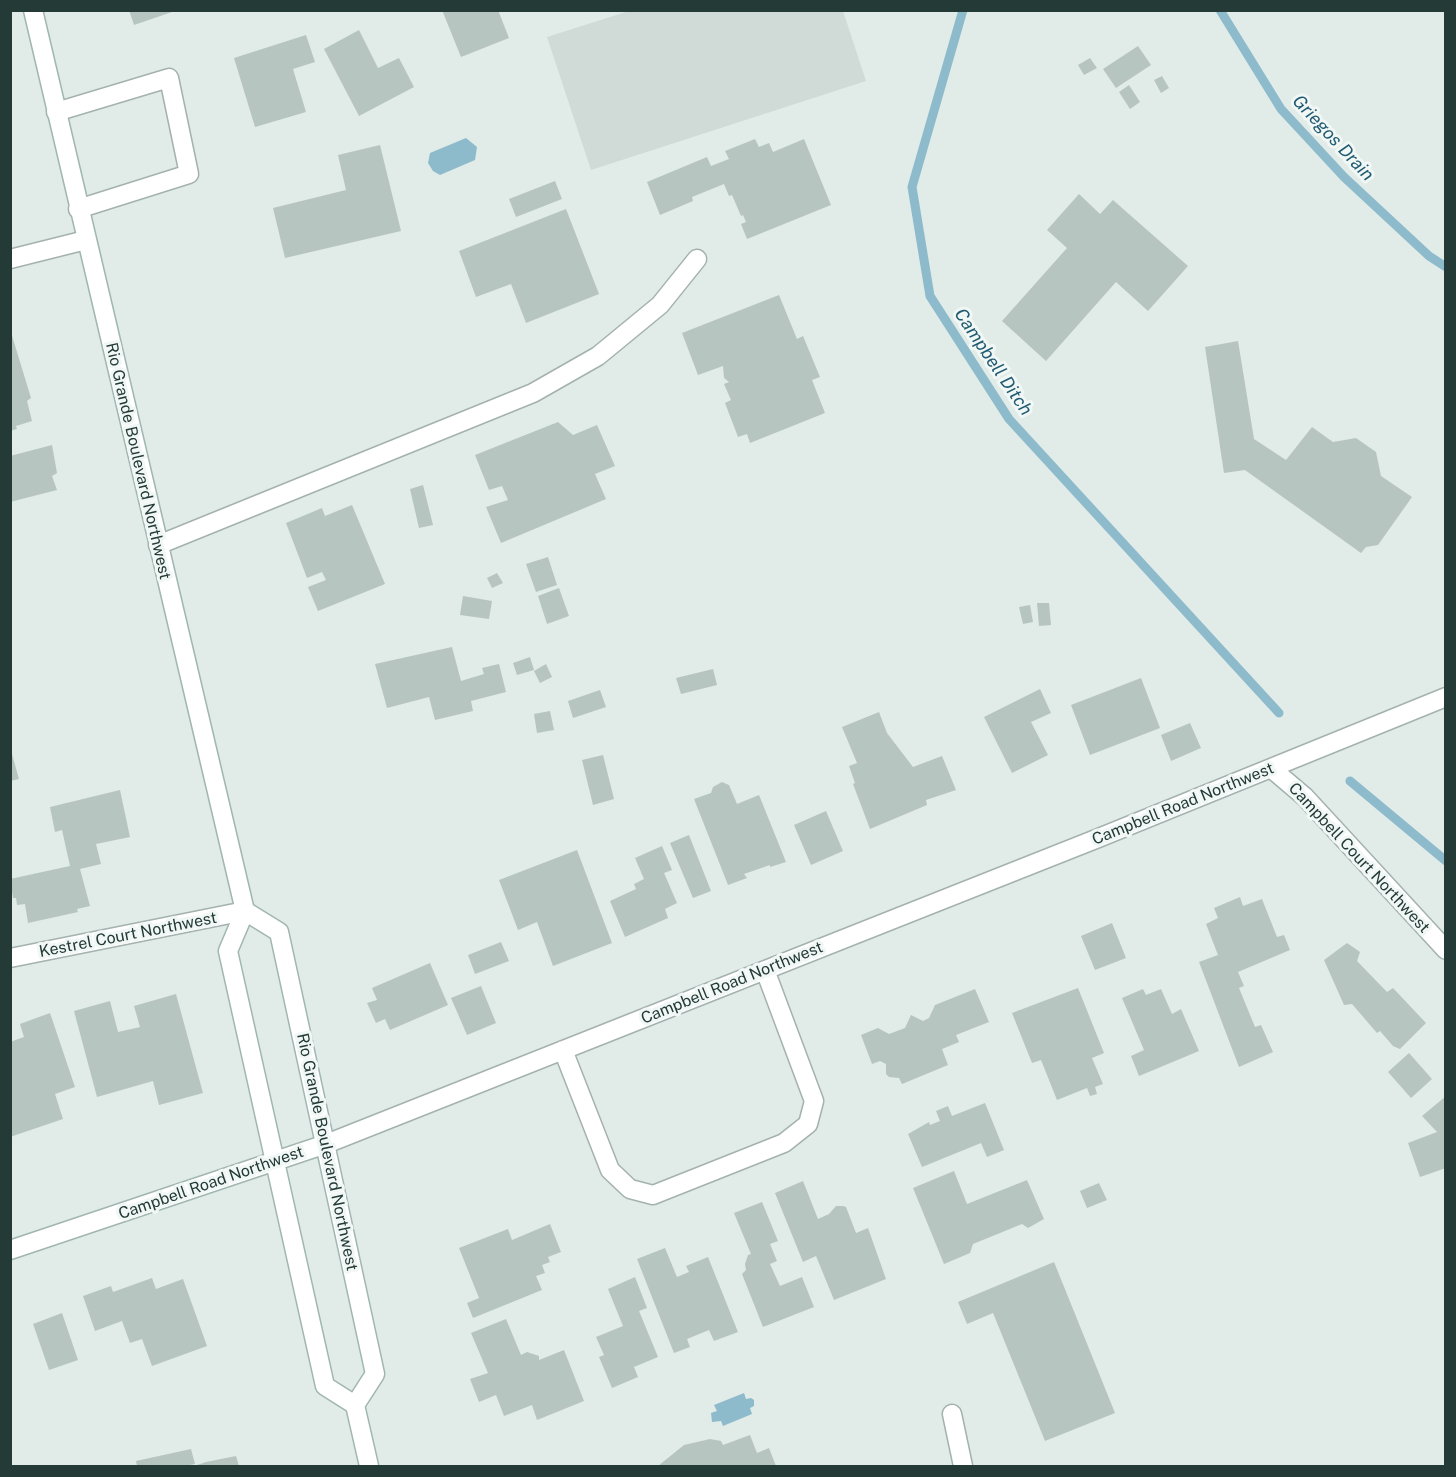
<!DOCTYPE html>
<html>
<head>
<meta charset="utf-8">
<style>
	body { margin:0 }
	#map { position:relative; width:1456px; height:1477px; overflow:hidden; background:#e1ebe8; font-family:"Public Sans",sans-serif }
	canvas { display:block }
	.frame { position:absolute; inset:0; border:12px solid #233a37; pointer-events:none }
</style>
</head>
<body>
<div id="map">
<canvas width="1456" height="1477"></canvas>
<div class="frame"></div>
</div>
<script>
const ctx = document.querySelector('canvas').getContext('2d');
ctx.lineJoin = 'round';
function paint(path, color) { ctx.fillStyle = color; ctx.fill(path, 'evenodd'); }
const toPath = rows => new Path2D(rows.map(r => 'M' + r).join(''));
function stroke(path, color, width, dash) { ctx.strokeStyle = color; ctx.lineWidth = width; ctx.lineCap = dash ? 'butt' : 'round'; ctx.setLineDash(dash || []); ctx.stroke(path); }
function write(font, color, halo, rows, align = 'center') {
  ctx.font = font + ' "Public Sans",sans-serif'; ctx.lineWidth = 6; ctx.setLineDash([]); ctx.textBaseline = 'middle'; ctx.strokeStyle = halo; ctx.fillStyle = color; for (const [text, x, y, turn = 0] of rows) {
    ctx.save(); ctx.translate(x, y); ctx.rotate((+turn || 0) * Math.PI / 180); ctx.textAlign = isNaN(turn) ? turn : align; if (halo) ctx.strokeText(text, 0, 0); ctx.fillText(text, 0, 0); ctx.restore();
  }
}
paint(toPath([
	[629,11,843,11,866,81,591,170,547,37]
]), '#d0dad7');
paint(toPath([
	[466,138,477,147,475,160,440,175,433,171,428,163,430,153],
	[744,1393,746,1399,751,1398,754,1400,754,1406,750,1408,752,1414,723,1426,721,1421,712,1422,711,1413,717,1411,714,1405]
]), '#8dbbcc');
stroke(toPath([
	[963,10,912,187,930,296,1009,419,1279,713],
	[1220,10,1281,109,1344,177,1429,256,1446,267],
	[1350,781,1446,861]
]), '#8dbbcc', 9);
paint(toPath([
	[129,10,174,10,175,11,134,25],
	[442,10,498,10,509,38,461,57],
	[359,30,378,68,399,58,414,87,359,116,324,49],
	[306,35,315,62,293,69,306,112,255,127,234,58],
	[1138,46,1151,65,1116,88,1103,69],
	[1090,58,1097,68,1084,75,1078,65],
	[1162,76,1169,88,1161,93,1154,80],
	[1129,85,1140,102,1130,109,1119,92],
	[755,139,759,147,769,143,773,152,804,139,831,205,747,239,741,224,746,222,743,215,741,216,732,195,729,196,724,184,692,197,693,201,660,215,647,182,707,157,711,166,729,159,725,151],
	[380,145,401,231,285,258,273,208,346,190,338,155],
	[555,181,562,199,516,217,509,199],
	[1079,194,1100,214,1113,200,1188,266,1148,311,1116,282,1046,361,1002,321,1067,248,1047,230],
	[566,209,599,294,526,323,511,284,476,297,459,251],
	[779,295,797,339,803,336,820,377,812,380,825,413,750,443,747,434,738,437,725,403,731,400,724,384,729,382,724,378,723,366,698,375,682,333],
	[10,329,31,398,27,401,32,421,16,426,17,429,10,431],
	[1238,341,1254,439,1286,460,1312,427,1333,442,1356,438,1376,452,1381,476,1412,497,1378,545,1366,547,1361,553,1245,470,1224,473,1205,347],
	[558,422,573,435,597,425,615,466,595,474,606,499,501,543,486,507,508,500,502,486,489,490,475,455],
	[52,445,57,473,52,476,57,490,10,502,10,456],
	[423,485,433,525,419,528,410,489],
	[352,505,385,584,318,611,308,587,326,580,322,572,307,578,286,523,322,508,325,516],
	[548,557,557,585,536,592,526,564],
	[497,573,503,583,492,588,487,578],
	[559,588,569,616,547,624,538,596],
	[463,596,492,601,489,619,460,615],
	[1037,603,1049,603,1051,625,1039,626],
	[1030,605,1033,622,1023,624,1019,607],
	[452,647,461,681,484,674,482,668,499,664,506,692,471,701,473,711,435,720,429,697,387,708,375,664],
	[530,657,534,670,517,675,513,663],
	[546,664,552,677,540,683,534,671],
	[713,669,717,685,681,694,676,678],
	[1141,678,1160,728,1090,755,1071,705],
	[1040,689,1051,713,1031,722,1048,755,1012,773,984,717],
	[600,690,606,707,573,718,568,701],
	[550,711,554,730,537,733,534,714],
	[879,712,887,733,913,767,942,756,956,790,926,800,927,805,870,829,853,784,855,783,849,766,857,763,842,727],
	[1190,723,1201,748,1171,761,1161,735],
	[10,747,19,779,10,781],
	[603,755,614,799,593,805,582,760],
	[722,782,729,785,737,804,759,795,786,862,770,867,770,865,744,874,747,878,728,885,694,799,711,793,713,787],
	[120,790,130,837,96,844,101,864,80,869,90,906,77,909,78,912,28,923,25,904,17,905,16,898,13,898,10,879,70,866,62,830,55,832,50,807],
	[826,811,843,851,811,865,794,825],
	[689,835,711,891,693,898,670,843],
	[662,846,672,870,664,873,677,903,665,909,668,918,625,937,610,901,636,889,634,884,644,879,635,858],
	[577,850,612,943,553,966,537,922,518,930,499,880],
	[1240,897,1243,906,1262,899,1277,937,1284,935,1290,950,1238,972,1244,986,1239,988,1255,1027,1261,1025,1273,1052,1239,1067,1199,962,1218,955,1206,924,1218,918,1214,908],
	[1112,923,1126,958,1095,970,1081,936],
	[501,942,509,961,475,974,468,955],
	[1347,943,1360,952,1357,961,1387,992,1393,988,1426,1023,1400,1049,1393,1046,1380,1031,1377,1033,1352,1004,1344,1005,1324,960],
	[430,963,448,1005,390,1030,385,1019,376,1023,367,1003,377,1000,372,988],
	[481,986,496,1023,467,1035,451,998],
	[1078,988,1104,1053,1092,1058,1103,1084,1095,1087,1097,1094,1090,1096,1087,1088,1057,1100,1041,1060,1032,1063,1012,1013],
	[975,989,989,1022,956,1035,959,1042,942,1049,948,1065,902,1084,899,1078,889,1077,886,1074,886,1064,880,1061,872,1064,861,1035,878,1028,889,1034,905,1028,911,1015,923,1021,929,1018,935,1005],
	[1143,989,1146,995,1161,989,1172,1014,1181,1009,1199,1051,1139,1076,1131,1056,1144,1050,1122,998],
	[176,994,203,1093,159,1105,153,1081,97,1097,74,1011,110,1001,118,1032,140,1027,134,1006],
	[50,1013,75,1087,55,1094,63,1119,10,1137,10,1042,24,1037,20,1024],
	[1409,1053,1432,1079,1411,1098,1388,1072],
	[1446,1096,1446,1168,1420,1177,1408,1143,1437,1132,1422,1116],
	[985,1103,1004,1150,987,1157,981,1143,922,1167,908,1134,929,1122,930,1125,940,1121,936,1111,948,1106,952,1116],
	[954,1171,967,1204,1027,1180,1044,1219,1028,1228,1022,1224,973,1244,970,1253,944,1264,913,1188],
	[803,1181,818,1219,829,1214,836,1206,843,1206,846,1207,856,1233,868,1228,886,1279,834,1300,816,1256,803,1262,775,1193],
	[1099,1183,1107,1200,1087,1208,1080,1191],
	[762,1202,778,1241,770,1244,777,1261,770,1264,780,1286,802,1277,814,1307,763,1327,742,1274,746,1270,745,1264,748,1255,751,1254,734,1213],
	[550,1224,561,1252,548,1257,550,1262,542,1265,545,1273,536,1276,542,1290,473,1318,467,1303,479,1298,459,1248,508,1229,512,1240],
	[665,1248,677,1277,689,1272,686,1266,708,1257,738,1332,714,1341,709,1330,687,1339,690,1347,674,1353,637,1259],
	[1054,1262,1115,1413,1045,1441,993,1313,967,1324,958,1302],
	[635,1277,647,1308,639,1311,658,1357,634,1367,638,1377,612,1388,599,1357,604,1355,596,1337,623,1326,608,1289],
	[152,1278,156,1289,183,1279,207,1346,152,1366,142,1339,130,1343,122,1321,95,1331,83,1296,111,1286,113,1292],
	[62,1313,78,1360,49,1370,33,1324],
	[506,1319,521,1355,527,1352,539,1356,539,1360,564,1350,584,1401,537,1420,532,1405,504,1416,496,1395,479,1402,470,1379,488,1373,471,1333],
	[750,1435,757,1453,769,1448,776,1466,658,1466,684,1445,710,1439,721,1441,723,1445],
	[191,1449,195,1464,185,1466,137,1466,136,1461],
	[236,1456,239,1466,194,1466,206,1462]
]), '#b7c5c1');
const lane = toPath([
	[56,112,169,78,189,174,78,209],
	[158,545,533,393,598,356,660,305,697,259]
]);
const street = toPath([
	[10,259,86,240],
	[1272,769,1305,797,1446,950],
	[10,958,245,911],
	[563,1050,610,1170,630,1189,653,1195,784,1143,808,1124,814,1101,765,970],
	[326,1144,1096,839,1446,697],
	[952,1414,963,1466]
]);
const secondary = toPath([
	[33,10,245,911,228,951,325,1386,355,1405],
	[245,911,279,932,375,1374,355,1405,369,1466],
	[10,1250,326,1144]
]);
stroke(lane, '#a4b2af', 21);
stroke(street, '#a4b2af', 21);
stroke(secondary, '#a1b6b0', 21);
stroke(lane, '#fff', 18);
stroke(street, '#fff', 18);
stroke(secondary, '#fff', 18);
write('16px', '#233a37', '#f1f7f5', [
	["Rio Grande Boulevard Northwest",138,461,77],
	["Campbell Road Northwest",1183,804,-22],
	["Campbell Court Northwest",1359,858,47],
	["Kestrel Court Northwest",128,935,-11],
	["Campbell Road Northwest",732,983,-22],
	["Rio Grande Boulevard Northwest",327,1152,78],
	["Campbell Road Northwest",211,1183,-19]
]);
write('italic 18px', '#215b72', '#f1f7f5', [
	["Griegos Drain",1333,138,47],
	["Campbell Ditch",993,362,56]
]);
</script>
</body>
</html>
